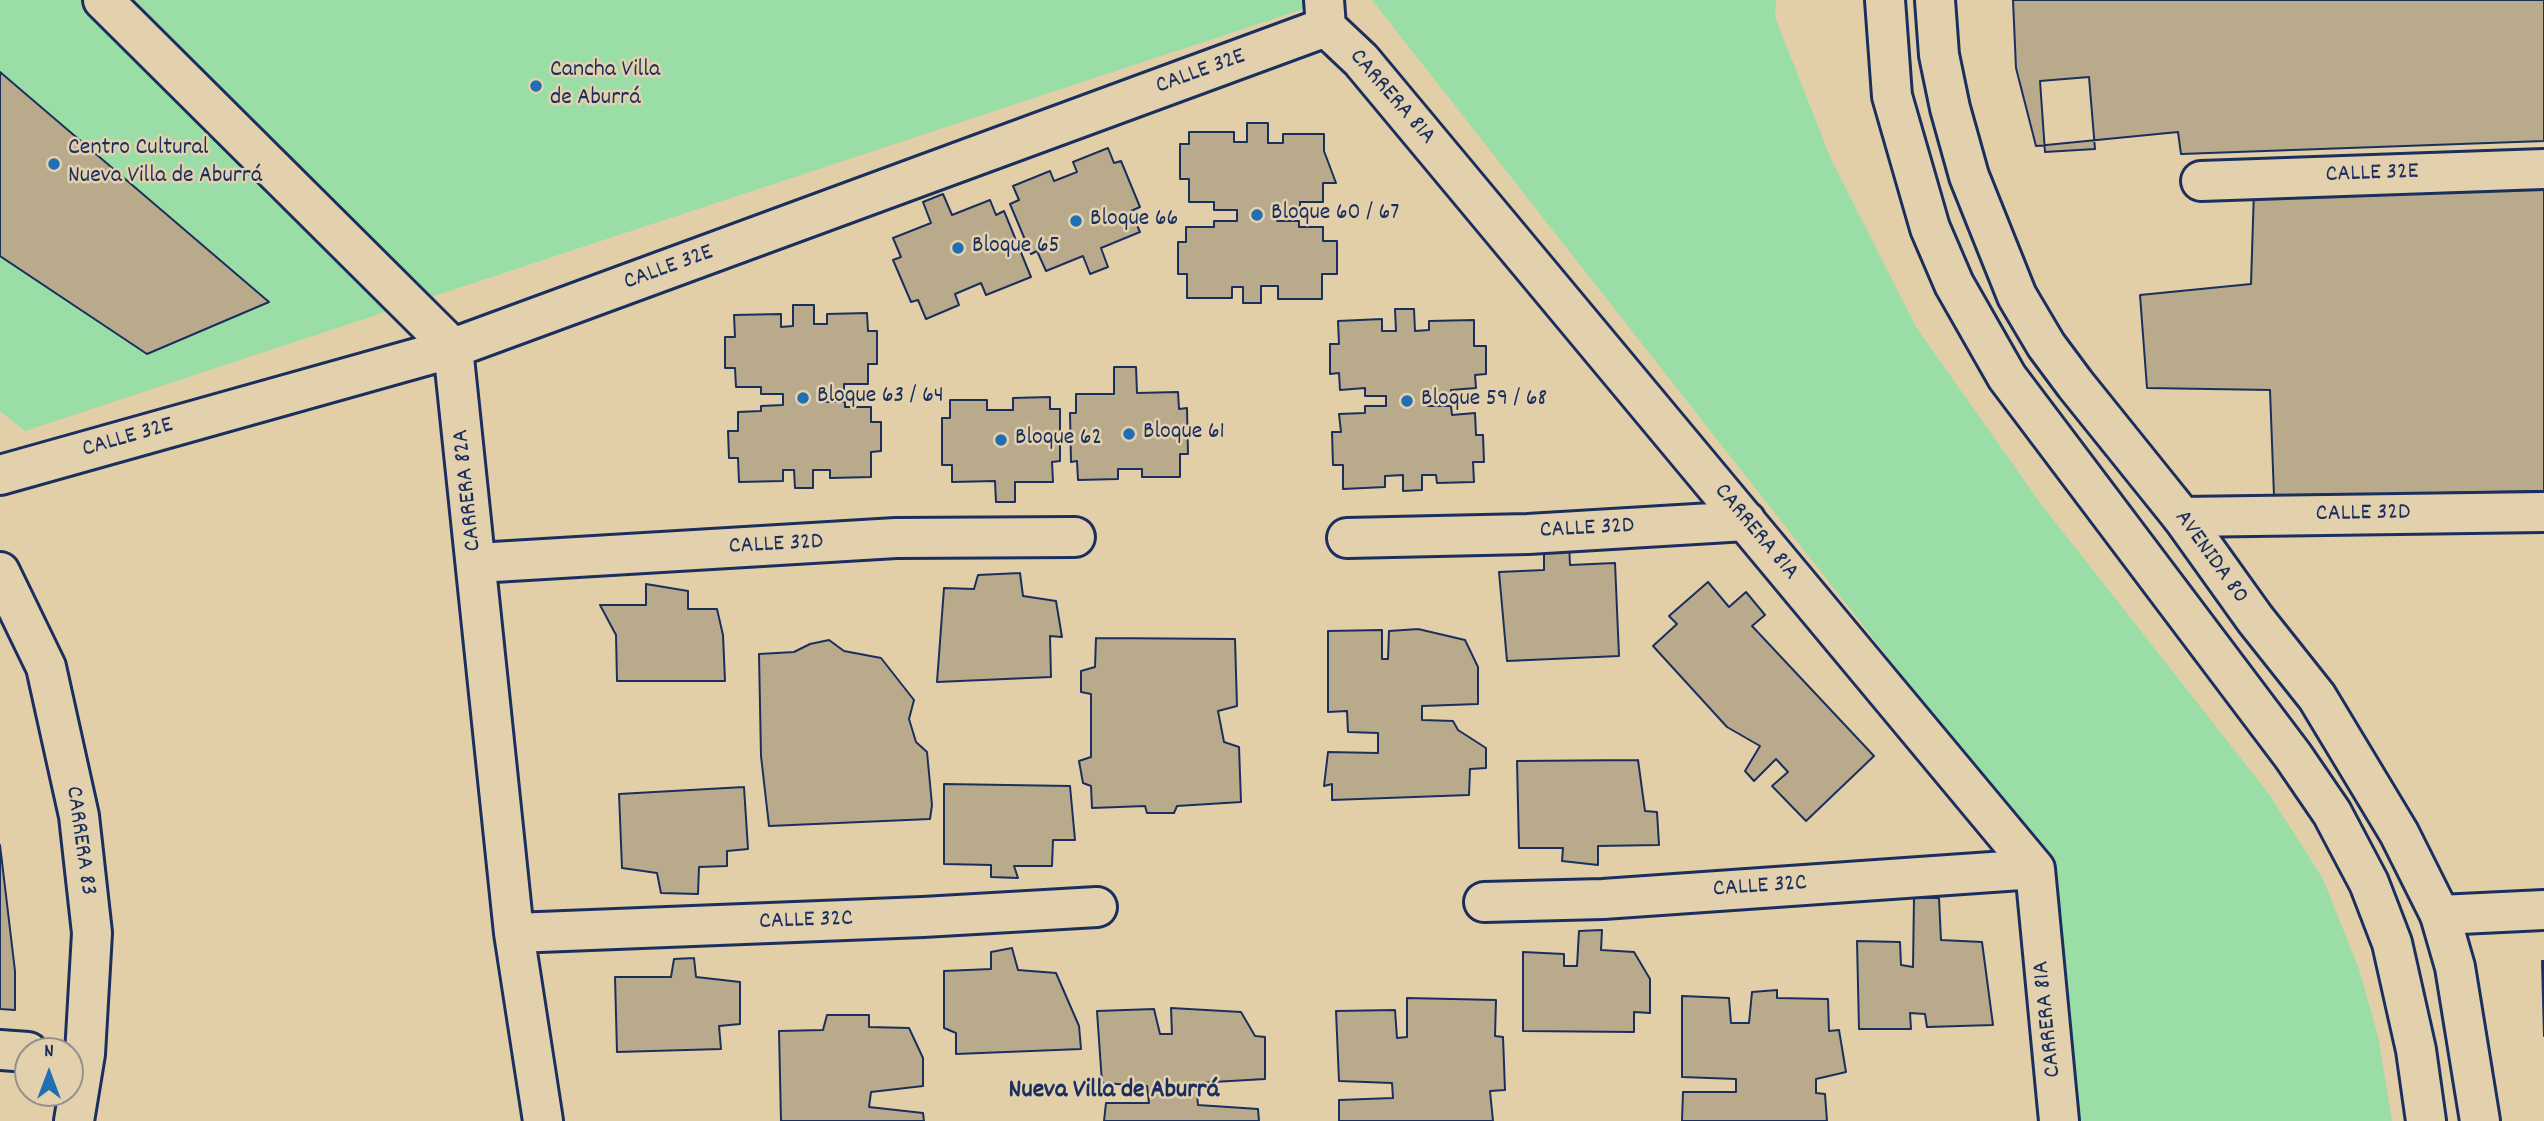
<!DOCTYPE html>
<html>
<head>
<meta charset="utf-8">
<style>
	body { margin:0 }
	#map { position:relative; width:2544px; height:1121px; overflow:hidden; background:#e2cfa7; font-family:Dekko,sans-serif }
	canvas { display:block }
	.north { position:absolute; left:14px; top:1037px; width:70px; height:70px; box-sizing:border-box; background:#e3d1ae; border:2px solid #93908e; border-radius:50%; rotate:0deg; font-size:19px; font-weight:700; line-height:28px; text-align:center; color:#1b2f5e }
	.north::after { content:''; display:block; margin:auto; width:24px; height:32px; background:#1f6fb2; clip-path:polygon(50% 0,100% 100%,50% 72%,0 100%) }
</style>
</head>
<body>
<div id="map">
<canvas width="2544" height="1121"></canvas>
<div class="north">N</div>
</div>
<script>
const ctx = document.querySelector('canvas').getContext('2d');
ctx.lineJoin = 'round';
function paint(path, color) { ctx.fillStyle = color; ctx.fill(path, 'evenodd'); }
const toPath = rows => new Path2D(rows.map(r => 'M' + r).join(''));
function stroke(path, color, width, dash) { ctx.strokeStyle = color; ctx.lineWidth = width; ctx.lineCap = dash ? 'butt' : 'round'; ctx.setLineDash(dash || []); ctx.stroke(path); }
function write(font, color, halo, rows, align = 'center') {
  ctx.font = font + ' Dekko,sans-serif'; ctx.lineWidth = 5; ctx.setLineDash([]); ctx.textBaseline = 'middle'; ctx.strokeStyle = halo; ctx.fillStyle = color; for (const [text, x, y, turn = 0] of rows) {
    ctx.save(); ctx.translate(x, y); ctx.rotate((+turn || 0) * Math.PI / 180); ctx.textAlign = isNaN(turn) ? turn : align; if (halo) ctx.strokeText(text, 0, 0); ctx.fillText(text, 0, 0); ctx.restore();
  }
}
paint(toPath([
	[0,0,1331,0,25,431,0,411],
	[1372,0,1776,0,1775,17,1831,159,1916,327,2041,504,2269,794,2323,879,2359,969,2378,1036,2392,1121,2077,1121,2041,852]
]), '#9bdda7');
const building = toPath([
	[2013,0,2544,0,2544,141,2181,154,2178,132,2036,146,2016,68,2013,0],
	[0,72,269,302,147,354,0,256,0,72],
	[2089,77,2095,149,2045,152,2040,81,2089,77],
	[1247,123,1268,123,1268,143,1283,143,1283,134,1324,134,1324,151,1336,183,1323,183,1323,202,1300,202,1300,209,1277,209,1277,221,1299,221,1299,227,1323,227,1323,241,1337,241,1337,274,1322,274,1322,299,1278,299,1278,286,1261,286,1261,303,1243,303,1243,287,1232,287,1232,298,1187,298,1187,274,1178,274,1178,242,1186,242,1186,227,1214,227,1214,221,1237,221,1237,210,1214,210,1214,202,1189,202,1189,179,1180,179,1180,144,1189,144,1189,132,1234,132,1234,142,1247,142,1247,123],
	[1108,148,1114,163,1121,161,1140,207,1131,211,1140,232,1101,248,1108,267,1090,274,1083,256,1046,271,1037,251,1031,254,1010,204,1019,200,1013,186,1050,171,1054,181,1077,172,1073,162,1108,148],
	[2544,178,2544,491,2274,496,2270,390,2147,388,2140,295,2251,284,2254,190,2544,178],
	[943,194,952,215,990,200,996,215,1004,211,1031,277,986,295,981,283,955,294,959,305,926,319,918,300,911,302,893,260,901,257,893,238,931,223,923,202,943,194],
	[793,305,814,305,814,324,827,324,827,314,867,313,868,331,877,331,877,364,868,364,868,384,844,384,844,392,823,392,823,402,845,402,845,407,871,407,871,422,881,422,881,451,871,452,871,477,830,478,830,470,813,470,813,488,795,488,794,470,783,470,783,481,739,482,738,458,729,458,728,431,738,431,738,412,761,411,761,406,783,405,783,394,761,394,761,387,736,387,735,368,725,368,725,337,735,337,734,315,781,314,781,327,793,326,793,305],
	[1395,309,1414,309,1415,331,1429,330,1429,321,1474,320,1474,346,1486,346,1486,374,1475,375,1476,388,1451,390,1451,396,1428,396,1428,406,1451,406,1452,415,1475,413,1476,435,1483,435,1484,462,1473,462,1474,482,1437,483,1436,475,1422,475,1422,490,1403,491,1403,475,1385,476,1385,487,1343,489,1343,465,1333,465,1332,432,1341,432,1339,414,1365,413,1365,406,1386,406,1386,396,1365,396,1365,388,1340,390,1339,373,1330,374,1330,344,1339,344,1338,321,1382,319,1382,331,1396,331,1395,309],
	[1114,367,1136,367,1137,393,1178,392,1179,409,1187,408,1188,454,1180,454,1180,477,1142,477,1142,469,1118,469,1118,479,1078,480,1077,461,1071,462,1070,413,1076,413,1076,394,1114,394,1114,367],
	[1050,397,1050,409,1060,409,1060,461,1052,462,1053,482,1015,482,1015,502,996,502,995,481,952,482,952,465,942,465,942,418,950,418,950,400,987,400,987,410,1013,410,1013,398,1050,397],
	[1569,543,1570,565,1615,563,1619,656,1507,661,1499,572,1544,570,1544,544,1569,543],
	[1020,573,1023,596,1056,601,1062,637,1050,636,1051,677,937,682,944,588,974,589,978,575,1020,573],
	[1708,582,1729,607,1746,592,1765,615,1752,626,1874,756,1806,821,1772,786,1788,772,1776,759,1754,781,1745,771,1760,746,1727,727,1653,646,1677,624,1669,616,1708,582],
	[646,584,688,591,688,609,717,609,723,635,725,681,617,681,616,635,600,605,646,605,646,584],
	[1418,629,1465,640,1478,667,1478,704,1422,706,1422,720,1453,721,1458,730,1486,748,1486,768,1470,769,1469,795,1332,800,1332,784,1324,786,1328,752,1378,753,1378,733,1348,732,1347,711,1328,712,1328,631,1382,630,1382,659,1388,659,1389,631,1418,629],
	[1096,638,1235,639,1237,706,1218,711,1224,742,1239,747,1241,802,1177,806,1174,813,1147,813,1145,806,1092,808,1091,786,1083,783,1079,761,1091,757,1091,694,1081,692,1081,671,1095,667,1096,638],
	[829,640,844,651,881,658,914,700,909,719,916,742,927,752,932,805,930,819,769,826,761,756,759,654,794,652,810,644,829,640],
	[1638,760,1645,811,1657,812,1659,845,1598,846,1598,865,1562,861,1563,848,1519,848,1517,761,1638,760],
	[944,784,1070,786,1075,840,1053,840,1052,866,1014,866,1018,878,991,877,991,865,944,864,944,784],
	[744,787,748,849,727,851,727,866,699,867,698,894,661,893,657,873,622,868,619,794,744,787],
	[0,845,15,971,15,1010,0,1009,0,845],
	[1914,898,1939,898,1941,940,1982,942,1993,1025,1927,1027,1925,1014,1910,1013,1911,1029,1859,1029,1857,941,1900,942,1901,965,1913,967,1914,898],
	[1602,930,1601,950,1634,952,1650,979,1650,1013,1634,1012,1634,1032,1523,1031,1523,952,1564,954,1564,966,1577,966,1579,931,1602,930],
	[1012,948,1018,970,1056,973,1079,1026,1081,1049,956,1054,956,1033,944,1028,944,971,991,969,991,952,1012,948],
	[694,958,696,977,740,982,740,1024,719,1026,721,1049,617,1052,615,977,671,977,674,959,694,958],
	[2542,961,2544,961,2544,1036,2542,961],
	[1777,990,1777,998,1828,999,1829,1031,1839,1030,1846,1072,1816,1079,1816,1093,1825,1094,1827,1121,1682,1121,1683,1092,1736,1092,1736,1079,1682,1077,1682,996,1729,998,1731,1023,1749,1023,1752,992,1777,990],
	[1407,998,1496,1000,1495,1036,1503,1037,1505,1090,1490,1091,1493,1121,1339,1121,1339,1100,1393,1098,1392,1083,1339,1081,1336,1011,1395,1010,1397,1038,1407,1037,1407,998],
	[1171,1008,1241,1012,1255,1036,1265,1037,1265,1079,1196,1083,1198,1105,1258,1109,1259,1121,1104,1121,1106,1103,1149,1103,1147,1086,1102,1083,1097,1011,1154,1009,1160,1034,1172,1034,1171,1008],
	[827,1015,869,1015,869,1027,909,1028,923,1058,923,1086,871,1092,869,1107,923,1113,924,1121,781,1121,779,1031,823,1030,827,1015]
]);
paint(building, '#b9aa8c');
stroke(building, '#1b2f5e', 2);
const minor = toPath([
	[103,0,453,348,514,933,543,1121],
	[1324,0,1326,27,1361,60,2035,869,2059,1121],
	[2201,181,2544,169],
	[0,475,453,348,1326,27],
	[2182,517,2544,512],
	[1347,538,1528,534,1746,521],
	[477,563,896,538,1075,537],
	[0,572,46,667,79,816,92,933,85,1054,74,1121],
	[1484,902,1603,899,2035,869],
	[2440,915,2544,910],
	[514,933,923,917,1097,907],
	[0,1050,28,1052]
]);
const major = toPath([
	[1885,0,1892,96,1930,228,1954,284,2007,377,2293,756,2332,813,2369,883,2392,943,2416,1050,2426,1121],
	[1935,0,1939,55,1950,108,1969,176,2017,296,2046,345,2075,384,2182,517,2255,619,2317,697,2399,833,2440,915,2455,967,2480,1121]
]);
stroke(minor, '#1b2f5e', 44);
stroke(major, '#1b2f5e', 44);
stroke(minor, '#e3d1ae', 38);
stroke(major, '#e3d1ae', 38);
for (const [x, y, r, color] of [
	[536,86,7,"#1f6fb2"],
	[54,164,7,"#1f6fb2"],
	[1257,215,7,"#1f6fb2"],
	[1076,221,7,"#1f6fb2"],
	[958,248,7,"#1f6fb2"],
	[803,398,7,"#1f6fb2"],
	[1407,401,7,"#1f6fb2"],
	[1129,434,7,"#1f6fb2"],
	[1001,440,7,"#1f6fb2"]
]) { const dot = new Path2D(); dot.arc(x, y, r, 0, 2 * Math.PI); ctx.fillStyle = color; ctx.fill(dot); stroke(dot, '#e3d1ae', 2.5); }
write('24px', '#1b2f5e', '#e3d1ae', [
	["Cancha Villa",550,72],
	["de Aburrá",550,100],
	["Centro Cultural",68,150],
	["Nueva Villa de Aburrá",68,178],
	["Bloque 60 / 67",1271,215],
	["Bloque 66",1090,221],
	["Bloque 65",972,248],
	["Bloque 63 / 64",817,398],
	["Bloque 59 / 68",1421,401],
	["Bloque 61",1143,434],
	["Bloque 62",1015,440]
], 'left');
write('24px', '#1b2f5e', '#e3d1ae', [
	["CALLE 32E",1201,73,-20],
	["CARRERA 81A",1391,98,49],
	["CALLE 32E",2372,175,-2],
	["CALLE 32E",669,269,-20],
	["CALLE 32E",128,439,-16],
	["CARRERA 82A",469,490,-96],
	["CALLE 32D",2363,515,-1],
	["CALLE 32D",1587,530,-3],
	["CARRERA 81A",1755,533,50],
	["CALLE 32D",776,546,-3],
	["AVENIDA 80",2210,558,54],
	["CARRERA 83",79,841,82],
	["CALLE 32C",1760,888,-4],
	["CALLE 32C",806,922,-2],
	["CARRERA 81A",2049,1019,-96]
]);
write('bold 26px', '#1b2f5e', '#e3d1ae', [
	["Nueva Villa de Aburrá",1114,1092]
]);
</script>
</body>
</html>
